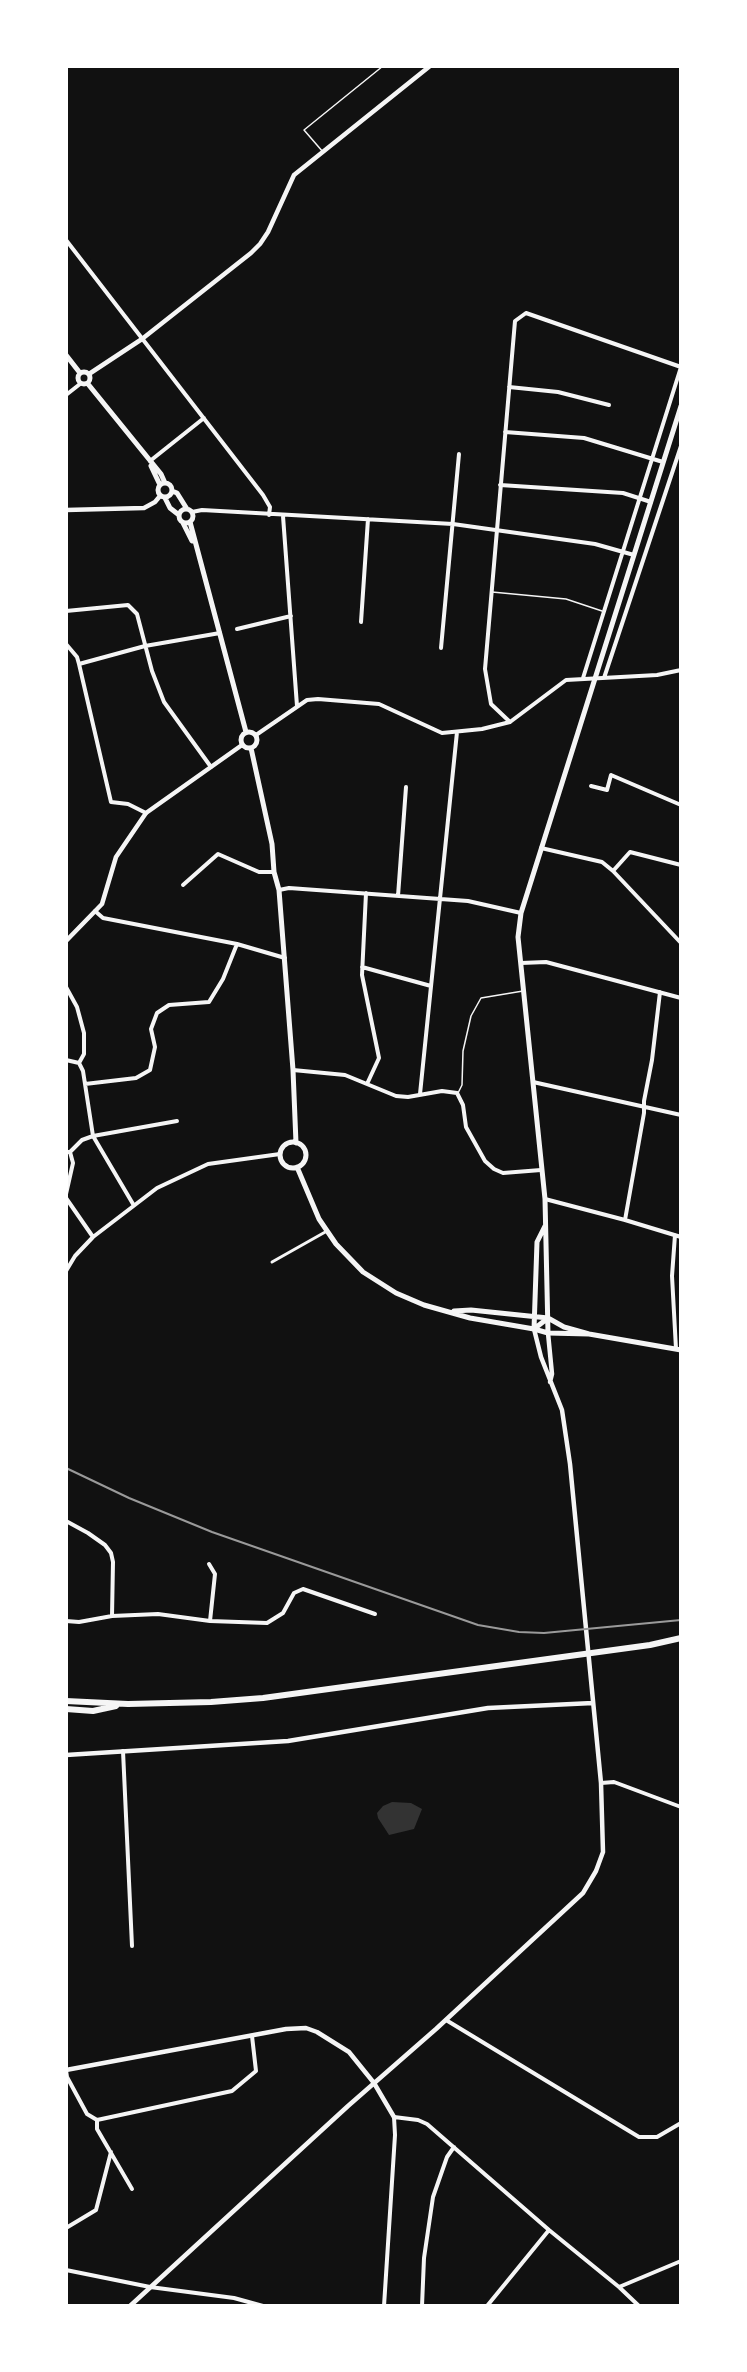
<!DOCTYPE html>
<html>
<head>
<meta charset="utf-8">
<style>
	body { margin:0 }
	#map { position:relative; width:747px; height:2372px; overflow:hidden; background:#111; font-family:"Archivo Narrow",sans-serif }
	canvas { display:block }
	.frame { position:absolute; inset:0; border:68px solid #fff; pointer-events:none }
</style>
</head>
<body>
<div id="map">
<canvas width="747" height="2372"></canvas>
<div class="frame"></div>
</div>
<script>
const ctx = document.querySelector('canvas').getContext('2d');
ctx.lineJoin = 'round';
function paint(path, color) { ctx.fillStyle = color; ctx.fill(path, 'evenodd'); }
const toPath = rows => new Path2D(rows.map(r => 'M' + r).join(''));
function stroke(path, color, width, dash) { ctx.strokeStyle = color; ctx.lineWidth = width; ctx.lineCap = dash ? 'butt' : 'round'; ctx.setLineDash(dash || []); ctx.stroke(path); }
paint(toPath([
	[392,1802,411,1803,422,1809,414,1829,389,1835,378,1818,377,1813,383,1806]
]), '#333');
stroke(toPath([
	[323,152,304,130,383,66],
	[492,592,566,599,602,611],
	[458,1093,462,1085,463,1051,471,1016,481,998,523,991]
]), '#f5f5f5', 1.5);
stroke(toPath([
	[272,1262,327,1231]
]), '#f5f5f5', 3);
stroke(toPath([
	[66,240,263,495,270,507,269,515],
	[509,387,558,392,609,405],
	[66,395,80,384],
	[505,432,584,438,663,462],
	[150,461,204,418],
	[500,485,623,493,651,502],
	[192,512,202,510,453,524,595,544,634,555],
	[283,516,297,706],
	[66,611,128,605,137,614,152,671,164,702,211,767],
	[361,622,368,519],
	[237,629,291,616],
	[66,644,77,657,79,664,111,802,128,804,146,813],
	[441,648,459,454],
	[79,664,145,646,220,633],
	[583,678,681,367],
	[604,678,681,446],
	[510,722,491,704,485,669,515,321,526,313,681,367],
	[256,735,307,700,318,699,379,704,442,733,482,729,510,722,566,680,657,675,681,670],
	[591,786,607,790,611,775,681,805],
	[541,848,602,862,613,871,681,943],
	[613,871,630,852,681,865],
	[183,885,218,854,259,872,274,872],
	[279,890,289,888,468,901,521,913],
	[366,893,362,975,379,1058,367,1084],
	[398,896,406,787],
	[95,911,103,918,237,944,285,958],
	[521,963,546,962,681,998],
	[362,967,431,986],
	[66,987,77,1007,84,1033,84,1054,79,1063],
	[66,1060,79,1063],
	[79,1063,83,1071,93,1136,133,1204],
	[293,1070,345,1075,396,1096,408,1097,442,1091,457,1093,463,1105,466,1127,485,1161,494,1169,503,1173,541,1170],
	[533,1082,681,1115],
	[85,1084,136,1078,150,1070,155,1047,151,1029,157,1013,169,1005,209,1002,223,979,237,944],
	[420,1094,457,732],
	[66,1152,70,1152,82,1140,93,1136,177,1121],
	[66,1194,73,1163,70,1152],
	[66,1198,93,1237],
	[545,1199,625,1220,681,1237],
	[625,1220,644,1113,644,1101,652,1060,660,992],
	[675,1235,672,1276,676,1349],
	[66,1271,75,1256,93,1237,157,1188,208,1164,280,1154],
	[66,1521,88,1533,105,1545,111,1553,113,1562,112,1616],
	[209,1564,215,1574,210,1621],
	[66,1621,79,1622,112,1616,158,1614,210,1621,267,1623,283,1613,294,1593,303,1589,375,1614],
	[123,1751,132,1946],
	[601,1783,614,1782,681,1807],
	[446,2020,639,2137,657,2137,681,2123],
	[66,2070,67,2077,87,2114,97,2120],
	[97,2120,232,2091,256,2071,252,2036],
	[97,2120,97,2129,132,2189],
	[66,2228,96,2210,111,2152],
	[66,2270,150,2287,234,2298,263,2306],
	[619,2287,681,2261],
	[384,2306,395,2135,394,2117,418,2120,427,2124,549,2230,619,2287,639,2306],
	[422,2306,424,2258,433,2197,447,2157,454,2147],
	[487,2306,549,2230]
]), '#f5f5f5', 4);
stroke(toPath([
	[89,374,142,339,251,253,260,244,268,232,294,175,430,66],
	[66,510,144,508,155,502,160,496],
	[66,941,102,904,116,857,146,813,242,745],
	[548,1333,552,1374,550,1382],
	[66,1755,288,1741,488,1708,593,1703],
	[66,2070,286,2029,306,2028,317,2032,349,2052,374,2083,394,2117],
	[130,2306,348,2106,436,2029,556,1918,583,1893,596,1871,603,1852,601,1783,570,1464,562,1410,541,1357,534,1329]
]), '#f5f5f5', 4.5);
stroke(toPath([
	[66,355,80,373],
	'78 378a6 6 0 1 1 12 0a6 6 0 1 1-12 0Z',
	[88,384,161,474,165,483],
	[151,466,160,485],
	'158 490a7 7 0 1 1 14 0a7 7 0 1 1-14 0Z',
	[172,491,177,493,187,509],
	[165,498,170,508,179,515],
	'179 516a7 7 0 1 1 14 0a7 7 0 1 1-14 0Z',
	[190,522,246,732],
	[183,523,192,541],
	'241 740a8 8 0 1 1 16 0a8 8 0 1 1-16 0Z',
	[251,748,272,844,274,872,279,890,293,1070,296,1143],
	'280 1155a13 13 0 1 1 26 0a13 13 0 1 1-26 0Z',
	[297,1167,319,1219,336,1244,363,1272,396,1293,424,1305,470,1318,534,1329,548,1333,589,1334],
	[454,1311,471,1310,548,1318,564,1327,589,1334,681,1350],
	[534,1329,537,1242,545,1226],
	[534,1329,548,1318],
	[548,1333,545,1199,518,937,521,913,681,406]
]), '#f5f5f5', 5);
stroke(toPath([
	[66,1701,128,1704,211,1702,263,1698,650,1645,681,1638],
	[66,1709,93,1711,116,1706]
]), '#f5f5f5', 6);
stroke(toPath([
	[66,1468,129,1498,212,1532,478,1625,519,1632,544,1633,681,1620]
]), '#9a9a9a', 2);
</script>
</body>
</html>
